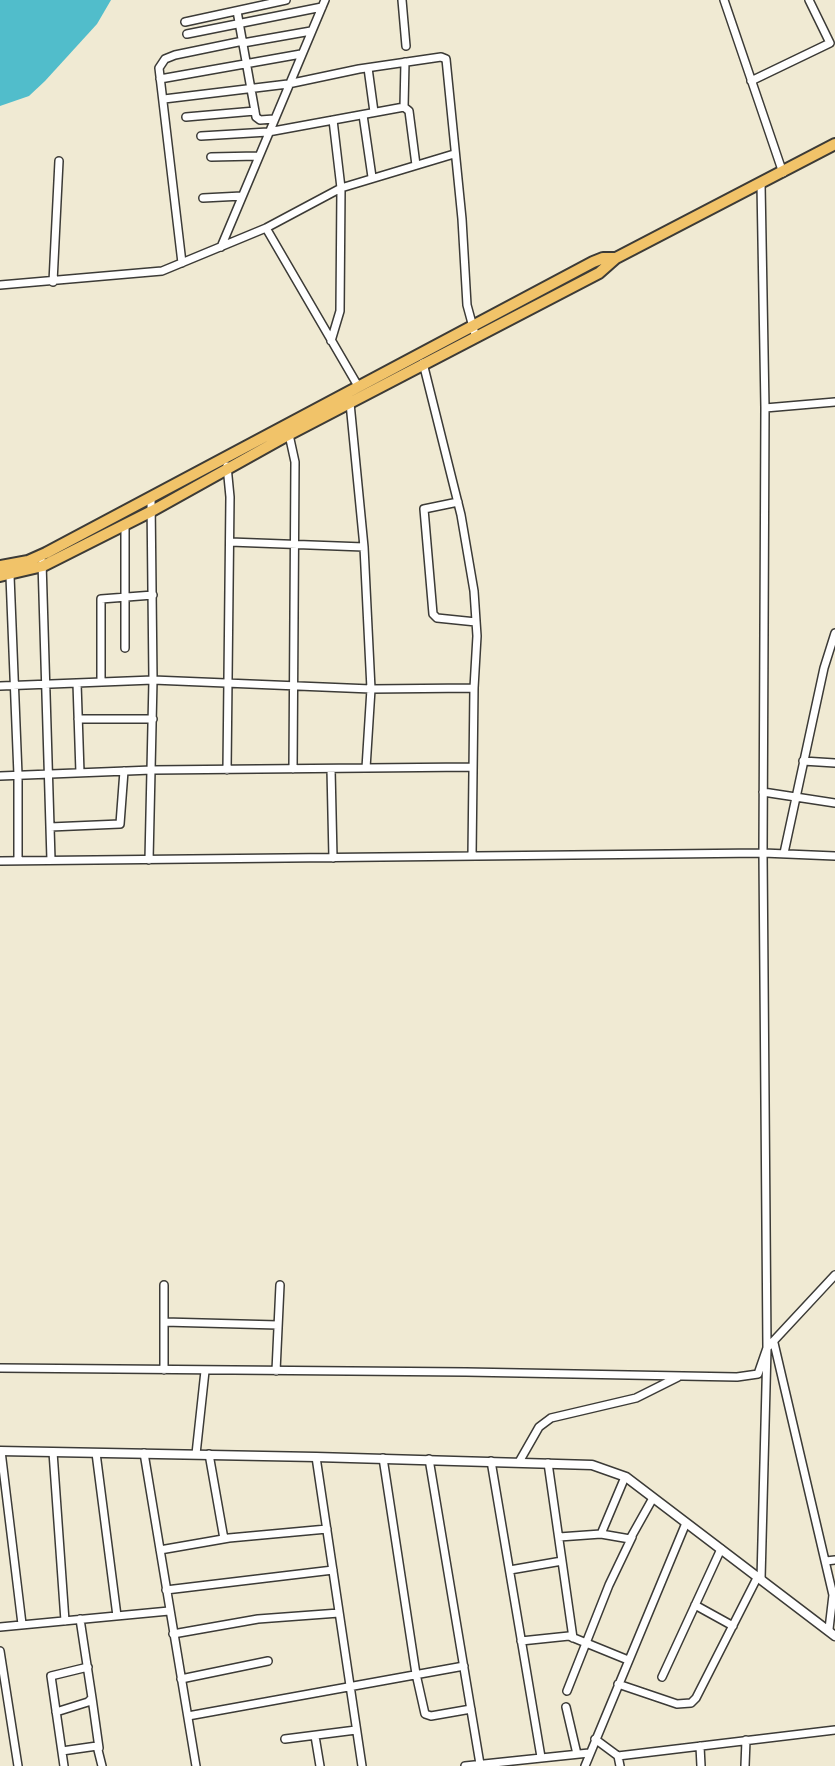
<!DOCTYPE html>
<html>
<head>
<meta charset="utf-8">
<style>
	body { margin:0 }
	canvas { display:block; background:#f0ead3 }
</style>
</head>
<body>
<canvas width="835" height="1766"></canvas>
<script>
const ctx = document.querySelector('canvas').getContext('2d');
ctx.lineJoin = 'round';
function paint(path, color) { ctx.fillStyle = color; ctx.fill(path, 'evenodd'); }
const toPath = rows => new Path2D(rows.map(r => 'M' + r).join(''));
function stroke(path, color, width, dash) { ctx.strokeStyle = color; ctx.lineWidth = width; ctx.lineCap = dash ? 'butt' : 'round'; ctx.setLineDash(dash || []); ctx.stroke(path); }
paint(toPath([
	[0,0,111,0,97,24,45,81,29,96,0,106]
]), '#51bdcb');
const minor = toPath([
	[402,0,406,46],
	[724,0,783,173],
	[237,11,256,117,260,120,274,119],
	[185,22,286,0],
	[187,34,322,7],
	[243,43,311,31],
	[368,68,374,112],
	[160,79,301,54],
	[751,81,830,43,809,0],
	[164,99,288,84,359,69,441,57,446,59,462,219,467,305,476,338],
	[404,107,405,62],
	[363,115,372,177],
	[186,117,255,111],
	[201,136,268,132,404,107,409,111,416,165],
	[211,157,258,156],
	[203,198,242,196],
	[266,228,358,386],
	[221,247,325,0],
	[182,263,159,68,165,59,175,55,243,41],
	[53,282,59,161],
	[0,285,162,271,266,228,341,188,454,154],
	[331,341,340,311,341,188,333,120],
	[423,363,461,515,474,591,477,636,474,688],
	[350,403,364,547,371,689,366,768],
	[765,408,835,402],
	[288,430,295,462,293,769],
	[227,466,230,497,227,770],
	[458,502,424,509,433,614,437,618,476,622],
	[125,525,125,648],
	[230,542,364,547],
	[42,562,51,860],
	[10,576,18,775,18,861],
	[101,682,101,599,153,595],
	[77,683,80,773],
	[0,686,153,680,371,689,474,688,472,856],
	[78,719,153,719],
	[803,761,835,763],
	[331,769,333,858],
	[0,776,152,770,473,767],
	[763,792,835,803],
	[50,827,120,824,124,771],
	[784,853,824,668,835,633],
	[149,860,153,680,151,499],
	[0,861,763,853,765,408,761,184],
	[164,1322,278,1325],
	[774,1343,833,1595,829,1629],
	[0,1368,466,1372,737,1377,758,1374,767,1348,835,1275],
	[164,1370,164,1285],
	[276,1371,280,1285],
	[1,1451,22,1624],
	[53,1452,65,1621],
	[96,1453,117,1616],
	[144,1453,196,1766],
	[196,1454,205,1371],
	[209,1454,224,1539],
	[316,1457,362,1766],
	[383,1458,416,1674,425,1714,431,1716,471,1709],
	[429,1459,480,1764],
	[491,1461,541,1757],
	[519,1462,539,1427,551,1418,636,1398,678,1377],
	[548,1463,573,1638],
	[601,1534,625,1477],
	[559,1537,601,1534,630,1539,653,1498],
	[160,1550,229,1538,327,1529],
	[826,1561,835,1560],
	[510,1570,562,1561],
	[761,1579,767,1348,763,853,835,856],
	[166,1590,333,1570],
	[695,1605,733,1626],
	[0,1627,169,1611],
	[173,1634,258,1619,339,1613],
	[521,1641,569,1636,628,1660],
	[0,1651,18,1766],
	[662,1677,721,1549],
	[181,1679,268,1661],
	[618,1684,677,1704,691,1703,696,1698,758,1576],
	[567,1691,609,1585,632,1537],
	[92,1698,99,1748],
	[566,1707,577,1754],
	[56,1712,88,1702,92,1698,80,1619],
	[188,1716,464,1666],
	[315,1736,320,1766],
	[285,1739,356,1730],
	[595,1739,618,1756,835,1730],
	[700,1746,701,1766],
	[62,1751,97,1746,102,1766],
	[618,1756,620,1766],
	[64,1766,51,1676,88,1667],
	[465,1766,589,1753],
	[585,1766,686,1523],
	[745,1766,746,1740]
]);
const tertiary = toPath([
	[0,1451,316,1457,592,1465,626,1477,835,1636]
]);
const primary = toPath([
	[0,566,28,561,46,553,593,262,603,258,616,258],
	[0,576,43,566,152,511,290,434,599,273,616,258,835,144]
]);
stroke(minor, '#3c3b37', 10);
stroke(tertiary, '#3c3b37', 11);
stroke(primary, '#3c3b37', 14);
stroke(minor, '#fff', 7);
stroke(tertiary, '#fff', 8);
stroke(primary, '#f1c369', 10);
</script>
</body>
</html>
